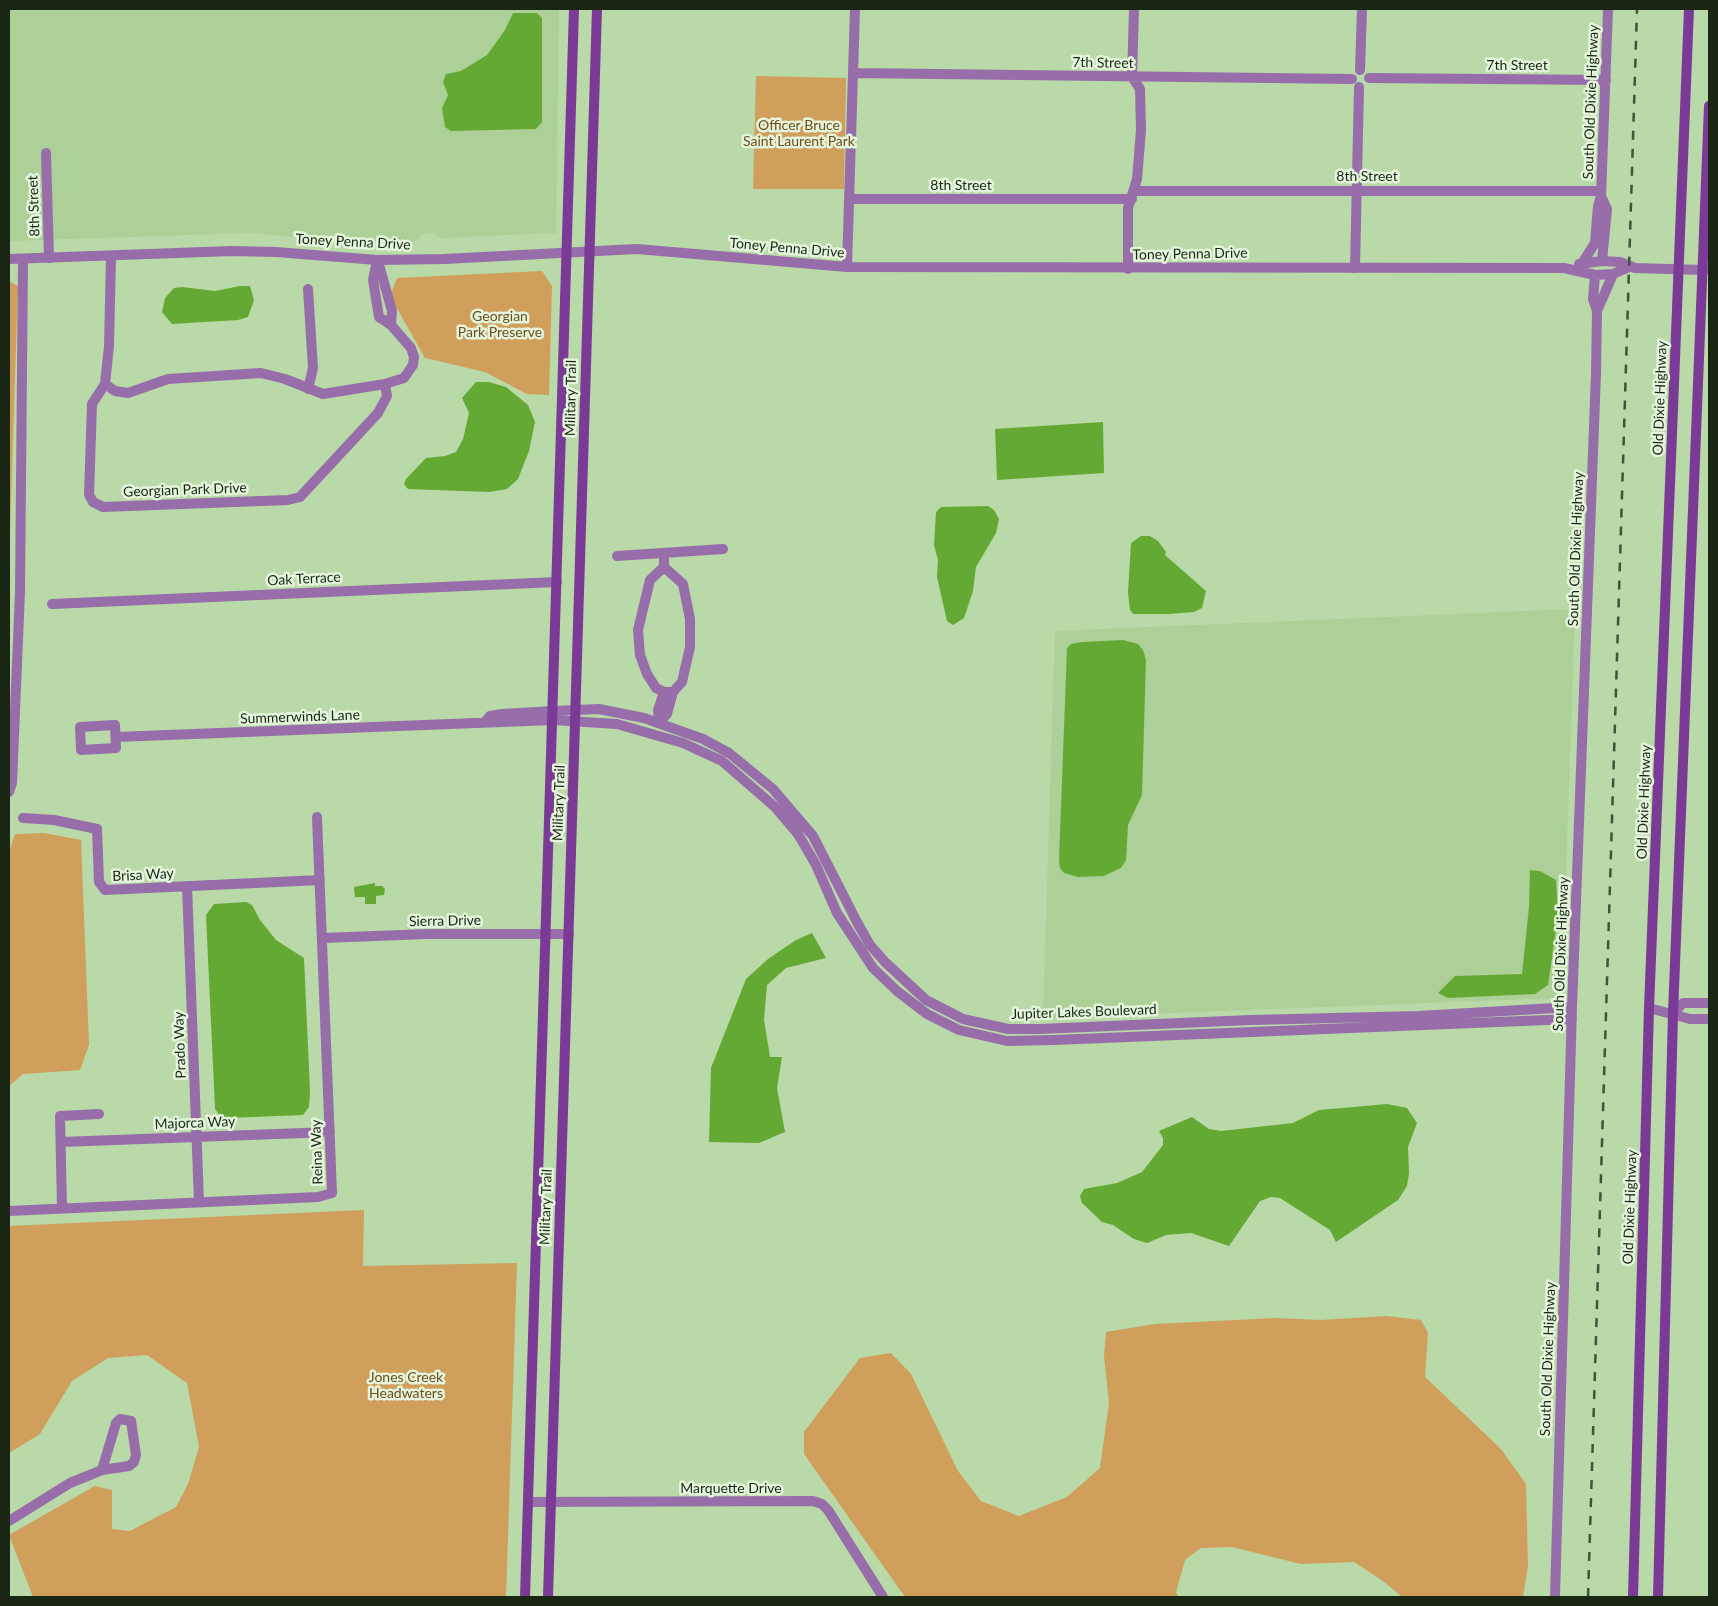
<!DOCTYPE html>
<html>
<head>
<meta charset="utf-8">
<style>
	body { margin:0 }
	#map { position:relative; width:1718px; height:1606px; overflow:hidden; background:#b9d9a8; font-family:Lato,sans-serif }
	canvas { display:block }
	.frame { position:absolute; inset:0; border:10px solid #1a2614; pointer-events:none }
</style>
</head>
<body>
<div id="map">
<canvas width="1718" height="1606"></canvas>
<div class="frame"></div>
</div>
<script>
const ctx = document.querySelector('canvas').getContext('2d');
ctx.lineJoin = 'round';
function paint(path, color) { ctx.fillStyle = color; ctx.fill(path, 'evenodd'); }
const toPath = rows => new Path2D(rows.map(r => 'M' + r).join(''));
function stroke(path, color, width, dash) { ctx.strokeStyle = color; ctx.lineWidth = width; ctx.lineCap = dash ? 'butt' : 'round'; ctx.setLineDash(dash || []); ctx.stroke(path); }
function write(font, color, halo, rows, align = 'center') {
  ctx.font = font + ' Lato,sans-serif'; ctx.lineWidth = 5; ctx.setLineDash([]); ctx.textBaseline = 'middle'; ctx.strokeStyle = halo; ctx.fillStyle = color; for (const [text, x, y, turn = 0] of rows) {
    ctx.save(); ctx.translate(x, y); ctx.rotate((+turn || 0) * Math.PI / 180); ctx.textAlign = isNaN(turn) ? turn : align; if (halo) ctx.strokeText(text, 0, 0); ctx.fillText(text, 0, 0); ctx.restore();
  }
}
paint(toPath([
	[9,9,559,9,556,233,441,238,433,233,422,235,414,242,330,240,250,233,9,241],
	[1575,609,1562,990,1555,998,1043,1018,1055,631]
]), '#acd098');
paint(toPath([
	[756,76,846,78,844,189,753,189],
	[542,271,552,286,549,395,527,394,485,372,425,358,390,296,397,278],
	[9,281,18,286,9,564],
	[44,833,81,840,89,1045,80,1070,23,1074,9,1086,9,852,15,834],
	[364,1210,363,1266,517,1263,506,1597,33,1597,9,1535,95,1486,112,1490,112,1529,130,1531,176,1507,188,1484,199,1447,187,1383,147,1355,108,1358,72,1381,40,1434,9,1453,9,1226],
	[1386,1316,1421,1320,1428,1333,1425,1377,1501,1449,1526,1484,1528,1565,1523,1597,1402,1597,1383,1581,1354,1562,1301,1564,1232,1547,1201,1548,1185,1560,1176,1592,1178,1597,905,1597,804,1454,804,1432,860,1358,891,1353,911,1374,958,1471,981,1501,1019,1516,1067,1497,1100,1468,1109,1403,1104,1356,1106,1332,1155,1324,1276,1318,1320,1320]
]), '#cf9f5b');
paint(toPath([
	[513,13,537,13,542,18,542,122,536,129,451,131,445,127,442,108,448,95,443,82,446,74,461,71,487,55,505,30],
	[240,286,250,286,254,300,248,317,238,320,172,324,162,312,165,298,174,288,182,287,215,291],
	[476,382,489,382,506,387,528,405,535,422,529,451,518,479,507,489,489,492,408,489,404,484,406,479,426,458,445,456,456,452,463,439,469,413,462,398],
	[1103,422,1104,473,997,480,995,429],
	[988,506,994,510,999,519,996,533,976,567,973,591,964,618,953,625,947,621,937,577,938,560,934,545,936,512,941,507],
	[1141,536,1150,536,1158,541,1166,552,1165,555,1206,591,1202,608,1194,612,1169,614,1133,614,1130,610,1128,593,1131,543],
	[1123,640,1138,644,1143,650,1146,660,1142,795,1128,825,1126,860,1121,868,1104,876,1078,877,1064,873,1060,868,1059,860,1067,648,1071,644,1082,642],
	[1530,870,1540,871,1556,880,1558,916,1548,985,1535,994,1448,998,1438,993,1455,976,1522,974,1529,907],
	[375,883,375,886,382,886,385,889,384,895,376,896,376,904,365,904,365,897,355,897,354,887],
	[246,902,252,905,260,920,276,940,304,958,310,1091,309,1107,303,1115,228,1118,221,1117,215,1109,206,915,214,904],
	[812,933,826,958,786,968,767,985,764,1020,770,1057,782,1057,777,1088,785,1132,759,1143,709,1142,711,1068,746,979,768,959,796,940],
	[1387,1104,1407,1108,1417,1123,1408,1147,1409,1173,1407,1186,1398,1200,1336,1242,1330,1230,1280,1198,1271,1197,1260,1201,1229,1246,1191,1233,1166,1235,1147,1243,1134,1239,1113,1225,1102,1222,1082,1203,1080,1196,1084,1189,1117,1183,1142,1172,1163,1145,1163,1138,1159,1131,1192,1117,1209,1129,1221,1131,1293,1123,1319,1110]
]), '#65a935');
stroke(toPath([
	[1360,70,1362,9],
	[853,73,1352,79],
	[1369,78,1606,80],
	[46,153,49,258],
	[1134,191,1601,191],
	[851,199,1132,199],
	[111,256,109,346,105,384,92,404,89,495,93,502,103,507,288,500,300,497,378,413,387,396,385,384],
	[378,261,392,311,391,325],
	[847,267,855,9],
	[1355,268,1359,87],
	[1128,269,1128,208,1137,179,1141,130,1140,89,1132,77,1134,9],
	[308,289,313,368,308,389],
	[105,384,115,391,128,393,168,379,261,373,285,379,323,394,385,384,404,378,413,365,414,357,411,348,391,325,379,317,373,280,377,260],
	[617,556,723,549],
	[664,567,683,584,690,619,690,647,682,682,673,692,664,692,656,688,647,674,640,655,638,630,650,580,664,567,664,553],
	[52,604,557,582],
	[485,722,490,716,502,714,553,711],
	[659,722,667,714,673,692],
	[659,722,658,710,664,692],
	[115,725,116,748,81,750,80,727,115,725],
	[116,737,553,720],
	[9,792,12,783,20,592,23,259],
	[23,818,54,820,97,829,99,882,105,890,320,880],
	[187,886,199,1202],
	[323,938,427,934,569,934],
	[1649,1008,1690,1019,1709,1019],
	[1673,1014,1683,1003,1709,1003],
	[61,1142,330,1132],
	[62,1208,60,1116,99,1114],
	[9,1211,318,1197,332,1193,317,817],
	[528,1502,813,1501,822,1504,828,1510,883,1597],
	[9,1521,70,1483,102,1470,129,1466,134,1462,136,1455,131,1421,120,1419,116,1423,102,1470]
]), '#976daa', 10);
stroke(toPath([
	[1601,196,1607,209,1602,261],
	[9,259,232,251,276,252,377,260,444,259,637,249,847,267,1564,268,1595,275,1613,274,1629,267],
	[1583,262,1595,243,1598,206,1601,196,1608,9],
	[1579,264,1602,261,1620,262,1635,268,1704,270],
	[1597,311,1613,274],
	[553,711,599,709,644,718,703,739,729,753,773,789,813,836,858,924,870,945,885,962,926,1000,963,1019,1008,1029,1040,1029,1251,1020,1418,1016,1572,1007],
	[553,720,617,724,683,743,722,761,775,807,798,834,816,865,837,913,873,968,897,991,927,1014,959,1030,1007,1041,1054,1040,1572,1019],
	[1555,1597,1572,1007,1596,373,1597,311,1593,299,1595,275]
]), '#976daa', 10);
stroke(toPath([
	[525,1597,574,9],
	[548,1597,597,9],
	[1633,1597,1649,1008,1689,9],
	[1658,1597,1673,1014,1709,106]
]), '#7a3a95', 10);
stroke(toPath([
	[1588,1597,1637,9]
]), '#425339', 2.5, [9, 9]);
write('14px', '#1a2614', '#e4f5dc', [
	["7th Street",1103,63,1],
	["7th Street",1517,65],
	["South Old Dixie Highway",1591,102,-88],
	["8th Street",1367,176],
	["8th Street",961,185],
	["8th Street",34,206,-92],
	["Toney Penna Drive",353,242,3],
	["Toney Penna Drive",787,248,5],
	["Toney Penna Drive",1190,254,-1],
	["Military Trail",571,398,-89],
	["Old Dixie Highway",1660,398,-88],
	["Georgian Park Drive",185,490,-2],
	["South Old Dixie Highway",1576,549,-88],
	["Oak Terrace",304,579,-3],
	["Summerwinds Lane",300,717,-2],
	["Old Dixie Highway",1644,802,-88],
	["Military Trail",559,803,-88],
	["Brisa Way",143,875,-3],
	["Sierra Drive",445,921,-1],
	["South Old Dixie Highway",1561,954,-88],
	["Jupiter Lakes Boulevard",1084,1012,-2],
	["Prado Way",180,1045,-92],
	["Majorca Way",195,1123,-2],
	["Reina Way",317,1152,-92],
	["Military Trail",546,1207,-88],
	["Old Dixie Highway",1630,1207,-88],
	["South Old Dixie Highway",1548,1359,-88],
	["Marquette Drive",731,1488]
]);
write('14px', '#6e4e1d', '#e4f5dc', [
	["Officer Bruce",799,125],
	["Saint Laurent Park",799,141],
	["Georgian",500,316],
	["Park Preserve",500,332],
	["Jones Creek",406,1377],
	["Headwaters",406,1393]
]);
</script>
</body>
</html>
